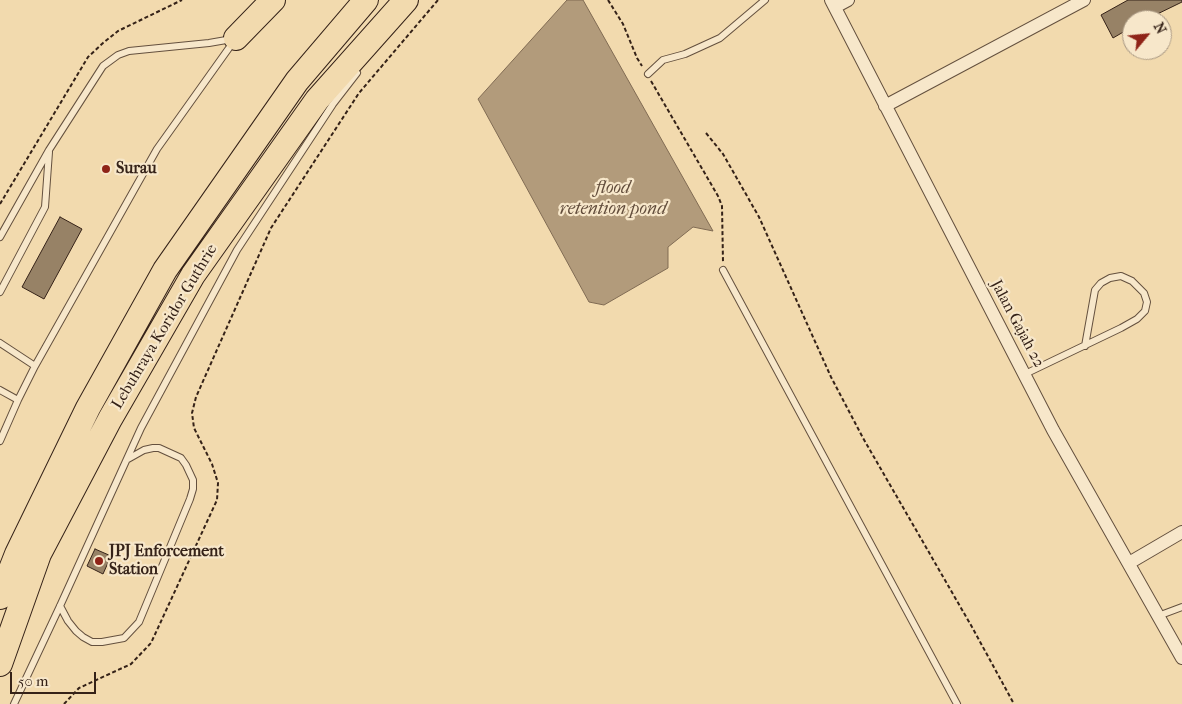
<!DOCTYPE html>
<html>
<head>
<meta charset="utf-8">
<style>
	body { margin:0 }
	#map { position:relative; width:1182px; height:704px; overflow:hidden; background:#f2daae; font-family:"IM FELL French Canon",serif }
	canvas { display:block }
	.north { position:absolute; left:1122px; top:10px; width:50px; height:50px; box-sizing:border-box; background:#f7e7ca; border:1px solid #a99883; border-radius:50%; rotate:62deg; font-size:14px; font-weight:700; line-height:20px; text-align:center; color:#352218 }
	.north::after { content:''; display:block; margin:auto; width:18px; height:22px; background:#8f2418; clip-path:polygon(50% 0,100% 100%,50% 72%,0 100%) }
	.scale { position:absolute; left:10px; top:672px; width:86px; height:22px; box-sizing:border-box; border:2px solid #352218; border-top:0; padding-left:6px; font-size:15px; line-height:18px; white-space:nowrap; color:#352218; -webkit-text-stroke:4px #f7e7ca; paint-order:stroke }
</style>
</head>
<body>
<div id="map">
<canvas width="1182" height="704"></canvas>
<div class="north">N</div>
<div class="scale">50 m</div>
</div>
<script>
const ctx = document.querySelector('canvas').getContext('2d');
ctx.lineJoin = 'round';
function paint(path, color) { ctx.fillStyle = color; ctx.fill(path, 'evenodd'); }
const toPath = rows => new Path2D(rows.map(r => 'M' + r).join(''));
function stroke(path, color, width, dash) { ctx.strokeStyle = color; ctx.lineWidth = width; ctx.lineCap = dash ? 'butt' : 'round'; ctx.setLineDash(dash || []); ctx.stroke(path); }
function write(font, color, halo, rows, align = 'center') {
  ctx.font = font + ' "IM FELL French Canon",serif'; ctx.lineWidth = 4.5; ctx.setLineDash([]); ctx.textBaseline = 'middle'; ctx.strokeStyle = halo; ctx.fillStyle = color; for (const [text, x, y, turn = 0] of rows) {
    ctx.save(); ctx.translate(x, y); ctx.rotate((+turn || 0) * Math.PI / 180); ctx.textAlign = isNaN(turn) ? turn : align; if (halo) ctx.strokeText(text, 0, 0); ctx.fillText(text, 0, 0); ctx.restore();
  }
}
const water = toPath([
	[567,0,583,0,713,231,693,227,668,247,668,268,604,305,589,302,478,99,567,0]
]);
paint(water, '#b29b7b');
stroke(water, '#806b53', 1);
const building = toPath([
	[1128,0,1182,0,1182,2,1145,20,1132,20,1132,27,1113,38,1101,15,1128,0],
	[60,217,82,229,44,299,22,287,60,217],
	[95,549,111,556,103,574,87,566,95,549]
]);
paint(building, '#978266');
stroke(building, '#352218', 1);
const lane = toPath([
	[648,74,663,60,685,54,720,38,765,0],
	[0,237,49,150,103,66,118,55,129,51,209,43,232,39],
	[723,270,957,704],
	[0,292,45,207,49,152],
	[0,343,35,366],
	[1025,374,1121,328,1137,319,1145,311,1147,302,1144,293,1132,281,1121,276,1110,278,1101,283,1095,290,1085,346],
	[0,390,18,400],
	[0,441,18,400,35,366,157,149,234,41],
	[60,606,68,621,76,631,83,637,92,642,102,642,124,638,139,622,190,499,193,489,193,480,186,465,181,458,159,448,153,448,144,450,128,459],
	[1158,616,1182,607],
	[14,704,60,606,141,428,237,250,333,104,357,73]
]);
const street = toPath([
	[831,0,1053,430,1182,658],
	[835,7,848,0],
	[885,106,1084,0],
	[1129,563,1182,532]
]);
const highway = toPath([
	[236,38,273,0],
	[0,597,17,554,88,408,165,270,297,81,366,0],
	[0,664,39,554,110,419,193,275,317,100,406,0]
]);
stroke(lane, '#64503e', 8);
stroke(street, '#64503e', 14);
stroke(highway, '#352218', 26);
stroke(toPath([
	[608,0,623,24,637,58,642,66],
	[651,81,718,196,722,206,723,262],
	[706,133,723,154,759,217,831,377,863,438,972,627,1014,704],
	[0,204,88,57,103,43,118,31,182,0],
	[64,704,79,688,131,664,151,643,217,500,218,483,212,464,194,428,192,413,196,397,271,228,359,93,438,0]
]), '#352218', 2, [4, 2.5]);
stroke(lane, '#f7e7ca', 6);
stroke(street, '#f7e7ca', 12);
stroke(highway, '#f2daae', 24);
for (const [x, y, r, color] of [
	[106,169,5,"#8f2418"],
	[99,561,5,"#8f2418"]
]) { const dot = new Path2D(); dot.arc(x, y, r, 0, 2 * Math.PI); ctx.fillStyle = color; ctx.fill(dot); stroke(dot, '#f7e7ca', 2); }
write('bold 16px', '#352218', '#f7e7ca', [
	["Surau",116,169],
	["JPJ Enforcement",109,552],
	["Station",109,570]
], 'left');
write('16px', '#352218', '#f7e7ca', [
	["Jalan Gajah 22",1017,324,62],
	["Lebuhraya Koridor Guthrie",165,327,-59]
]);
write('italic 18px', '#614c3b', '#f7e7ca', [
	["flood",613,189],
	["retention pond",613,210]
]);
</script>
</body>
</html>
